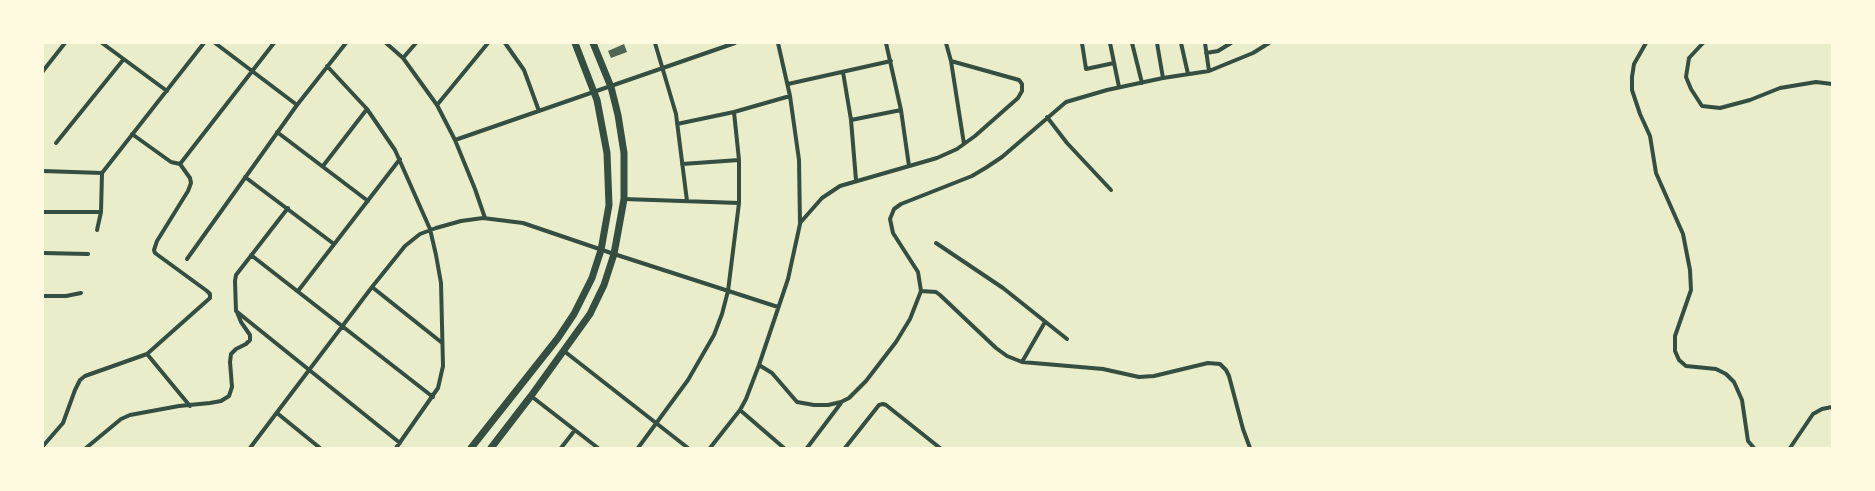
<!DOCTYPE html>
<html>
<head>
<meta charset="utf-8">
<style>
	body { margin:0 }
	#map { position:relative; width:1875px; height:491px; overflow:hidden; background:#e9edc9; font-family:Quicksand,sans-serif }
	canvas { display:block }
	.frame { position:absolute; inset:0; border:44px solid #fefae0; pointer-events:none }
</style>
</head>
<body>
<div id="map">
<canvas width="1875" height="491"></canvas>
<div class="frame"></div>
</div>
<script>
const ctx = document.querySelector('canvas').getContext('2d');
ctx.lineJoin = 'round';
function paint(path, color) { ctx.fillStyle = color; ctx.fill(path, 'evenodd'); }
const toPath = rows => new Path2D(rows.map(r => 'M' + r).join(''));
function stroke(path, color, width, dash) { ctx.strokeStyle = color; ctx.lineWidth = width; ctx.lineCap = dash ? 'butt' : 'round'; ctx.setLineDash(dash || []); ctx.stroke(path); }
paint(toPath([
	[624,44,627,52,611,58,608,51]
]), '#4f6655');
stroke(toPath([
	[102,43,167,91],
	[215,43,297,105],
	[386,43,403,58,437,105,455,140,475,189,485,218],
	[505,43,524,70,539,111],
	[655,43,676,114,687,201],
	[886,43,901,110,909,166],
	[946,43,951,61,964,144],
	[1082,43,1086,69,1114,63],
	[1110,43,1119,87],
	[1132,43,1142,83],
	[1157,43,1163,78],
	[1181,43,1188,74],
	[1205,43,1209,71],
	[1646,43,1634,64,1632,77,1632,90,1640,114,1650,136,1656,173,1683,234,1690,270,1691,290,1675,336,1675,351,1679,360,1686,366,1716,369,1726,374,1734,382,1742,400,1748,441,1754,448],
	[1703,43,1689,58,1686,77,1691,89,1702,106,1720,108,1750,100,1780,88,1816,82,1832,84],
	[1206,53,1218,51,1231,43],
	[403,58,416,43],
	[327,66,367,109,395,150,430,229,436,255,441,283,443,366,438,388,396,448],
	[43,71,65,43],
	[843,72,851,120,856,180],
	[788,84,891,61],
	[437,105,488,43],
	[1047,117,1067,143,1111,190],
	[851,120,901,110],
	[677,124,734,112,790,96],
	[277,132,368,201],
	[455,140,735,43],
	[56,143,123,60],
	[180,164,274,43],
	[682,164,739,160],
	[323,166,367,109],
	[43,171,102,173],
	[245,177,334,244],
	[624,199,739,203],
	[288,208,236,275,235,281,236,311,400,443],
	[43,212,101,212],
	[800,223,822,198,840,186,937,158,957,149,975,136,1018,98,1022,91,1022,84,1019,80,951,61],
	[97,230,101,212,102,173,204,43],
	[936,243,1003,288,1067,339],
	[43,253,88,254],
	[251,255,433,397],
	[187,259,297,105,346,43],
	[372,287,441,342],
	[298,291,400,159],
	[921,291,936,292,940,295,996,348,1007,356,1022,362,1103,369,1139,377,1154,376,1208,363,1220,364,1226,370,1229,376,1243,429,1250,448],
	[43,296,66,296,81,293],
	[564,351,688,448],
	[147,354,190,406],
	[1022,362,1045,322],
	[759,365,772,373,797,402,814,405,828,405,841,402,849,398,866,381,896,342,910,319,921,291,918,272,893,233,890,219,894,209,901,204,972,176,987,167,1002,157,1066,102,1107,90,1163,78,1209,71,1253,53,1269,43],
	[531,396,598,448],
	[740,410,784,448],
	[277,413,320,448],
	[43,446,63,423,75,390,80,380,85,376,147,354,210,298,210,294,207,291,155,253,154,250,157,241,188,191,191,183,190,178,180,164,171,162,132,134],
	[86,448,121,419,130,415,179,406,210,403,221,401,229,396,232,387,230,362,231,354,236,349,246,344,250,340,250,335,241,322,237,312],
	[250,448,372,287,405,246,420,234,436,228,461,221,483,218,523,223,614,254,778,307],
	[561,448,575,430],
	[638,448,688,380,714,335,722,314,728,291,739,203,739,160,734,112],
	[710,448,740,410,746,399,759,365,788,279,800,224,799,160,790,96,778,43],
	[807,448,841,403],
	[845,448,879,405,883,404,886,405,940,448],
	[1790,448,1813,414,1822,409,1832,407]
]), '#344e41', 4);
stroke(toPath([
	[471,448,558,338,574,314,592,278,601,250,609,205,607,153,597,100,575,43],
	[491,448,531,396,590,314,604,285,614,254,624,199,624,153,618,115,611,87,593,43]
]), '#344e41', 7);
</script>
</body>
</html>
